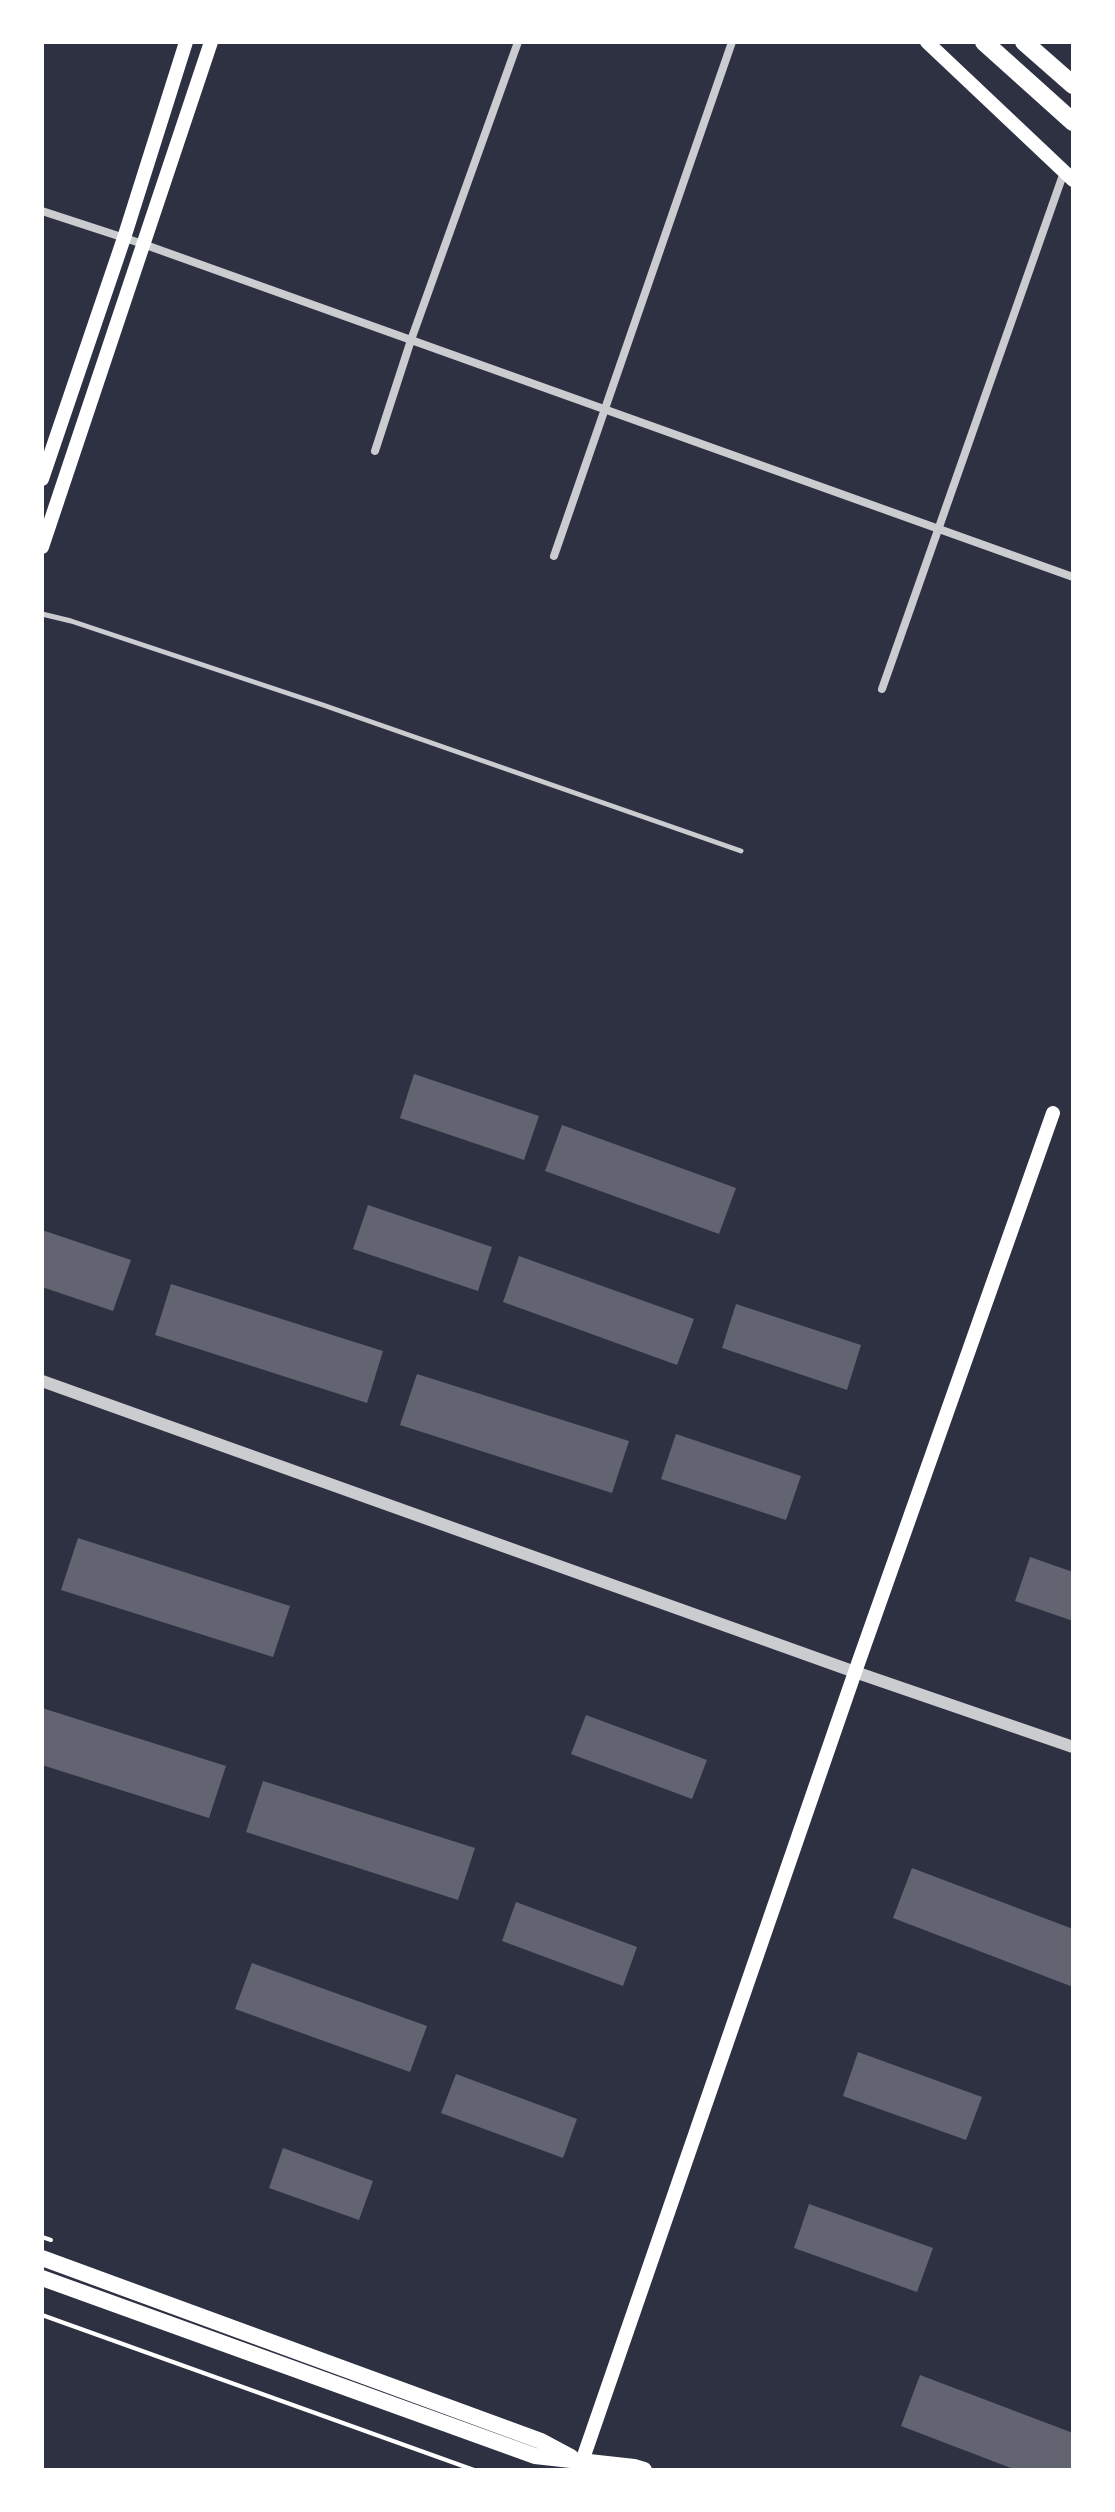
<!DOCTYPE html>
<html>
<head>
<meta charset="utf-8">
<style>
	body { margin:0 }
	#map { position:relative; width:1115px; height:2512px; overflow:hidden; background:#2d3142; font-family:"Open Sans",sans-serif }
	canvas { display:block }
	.frame { position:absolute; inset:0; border:44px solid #fff; pointer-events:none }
</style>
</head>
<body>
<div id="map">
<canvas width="1115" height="2512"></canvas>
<div class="frame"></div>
</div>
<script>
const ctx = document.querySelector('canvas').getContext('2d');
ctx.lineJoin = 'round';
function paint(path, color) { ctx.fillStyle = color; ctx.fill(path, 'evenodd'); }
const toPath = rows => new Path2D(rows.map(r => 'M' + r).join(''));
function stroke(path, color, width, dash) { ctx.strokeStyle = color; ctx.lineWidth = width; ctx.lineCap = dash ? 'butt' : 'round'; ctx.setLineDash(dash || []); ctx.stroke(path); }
paint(toPath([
	[414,1074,539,1116,524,1160,400,1118],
	[562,1125,736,1188,719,1234,545,1171],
	[368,1205,492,1247,478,1291,353,1249],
	[42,1230,131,1260,113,1311,42,1287],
	[519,1256,694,1319,677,1365,503,1302],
	[171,1284,383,1351,367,1403,155,1335],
	[736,1304,861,1345,847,1390,722,1348],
	[417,1374,629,1441,612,1493,400,1425],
	[676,1434,801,1476,786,1520,661,1479],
	[78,1538,290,1606,273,1657,61,1590],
	[1030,1557,1073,1572,1073,1621,1015,1601],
	[42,1708,226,1766,209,1818,42,1765],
	[586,1715,707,1760,692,1799,571,1754],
	[263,1781,475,1848,458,1900,246,1832],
	[912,1868,1073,1929,1073,1987,893,1918],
	[516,1902,637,1947,623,1986,502,1941],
	[252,1963,427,2026,410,2072,235,2009],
	[858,2052,982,2097,966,2140,843,2096],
	[456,2074,577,2119,563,2158,441,2113],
	[283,2148,373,2181,359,2220,269,2188],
	[809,2204,933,2248,917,2292,794,2248],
	[920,2375,1073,2433,1073,2470,1016,2470,901,2426]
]), '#626471');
stroke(toPath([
	[42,2237,51,2240],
	[42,2315,474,2470]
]), '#fff', 4);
stroke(toPath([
	[42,614,71,621,323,705,741,851]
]), '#caccd0', 5);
stroke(toPath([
	[42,211,143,244,1073,577],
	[375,451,411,340,518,42],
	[554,556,732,42],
	[882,689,1064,172]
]), '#caccd0', 8);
stroke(toPath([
	[42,1381,855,1672,1073,1747]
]), '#caccd0', 12);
stroke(toPath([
	[927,42,1073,180],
	[42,479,124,238,186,42],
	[42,547,211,42],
	[579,2470,855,1672,1053,1113]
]), '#fff', 14);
stroke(toPath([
	[42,2258,541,2441,571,2457],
	[42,2278,535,2456,634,2467,644,2470]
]), '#fff', 16);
stroke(toPath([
	[984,42,1073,122],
	[1024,42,1073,85]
]), '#fff', 18);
</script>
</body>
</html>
